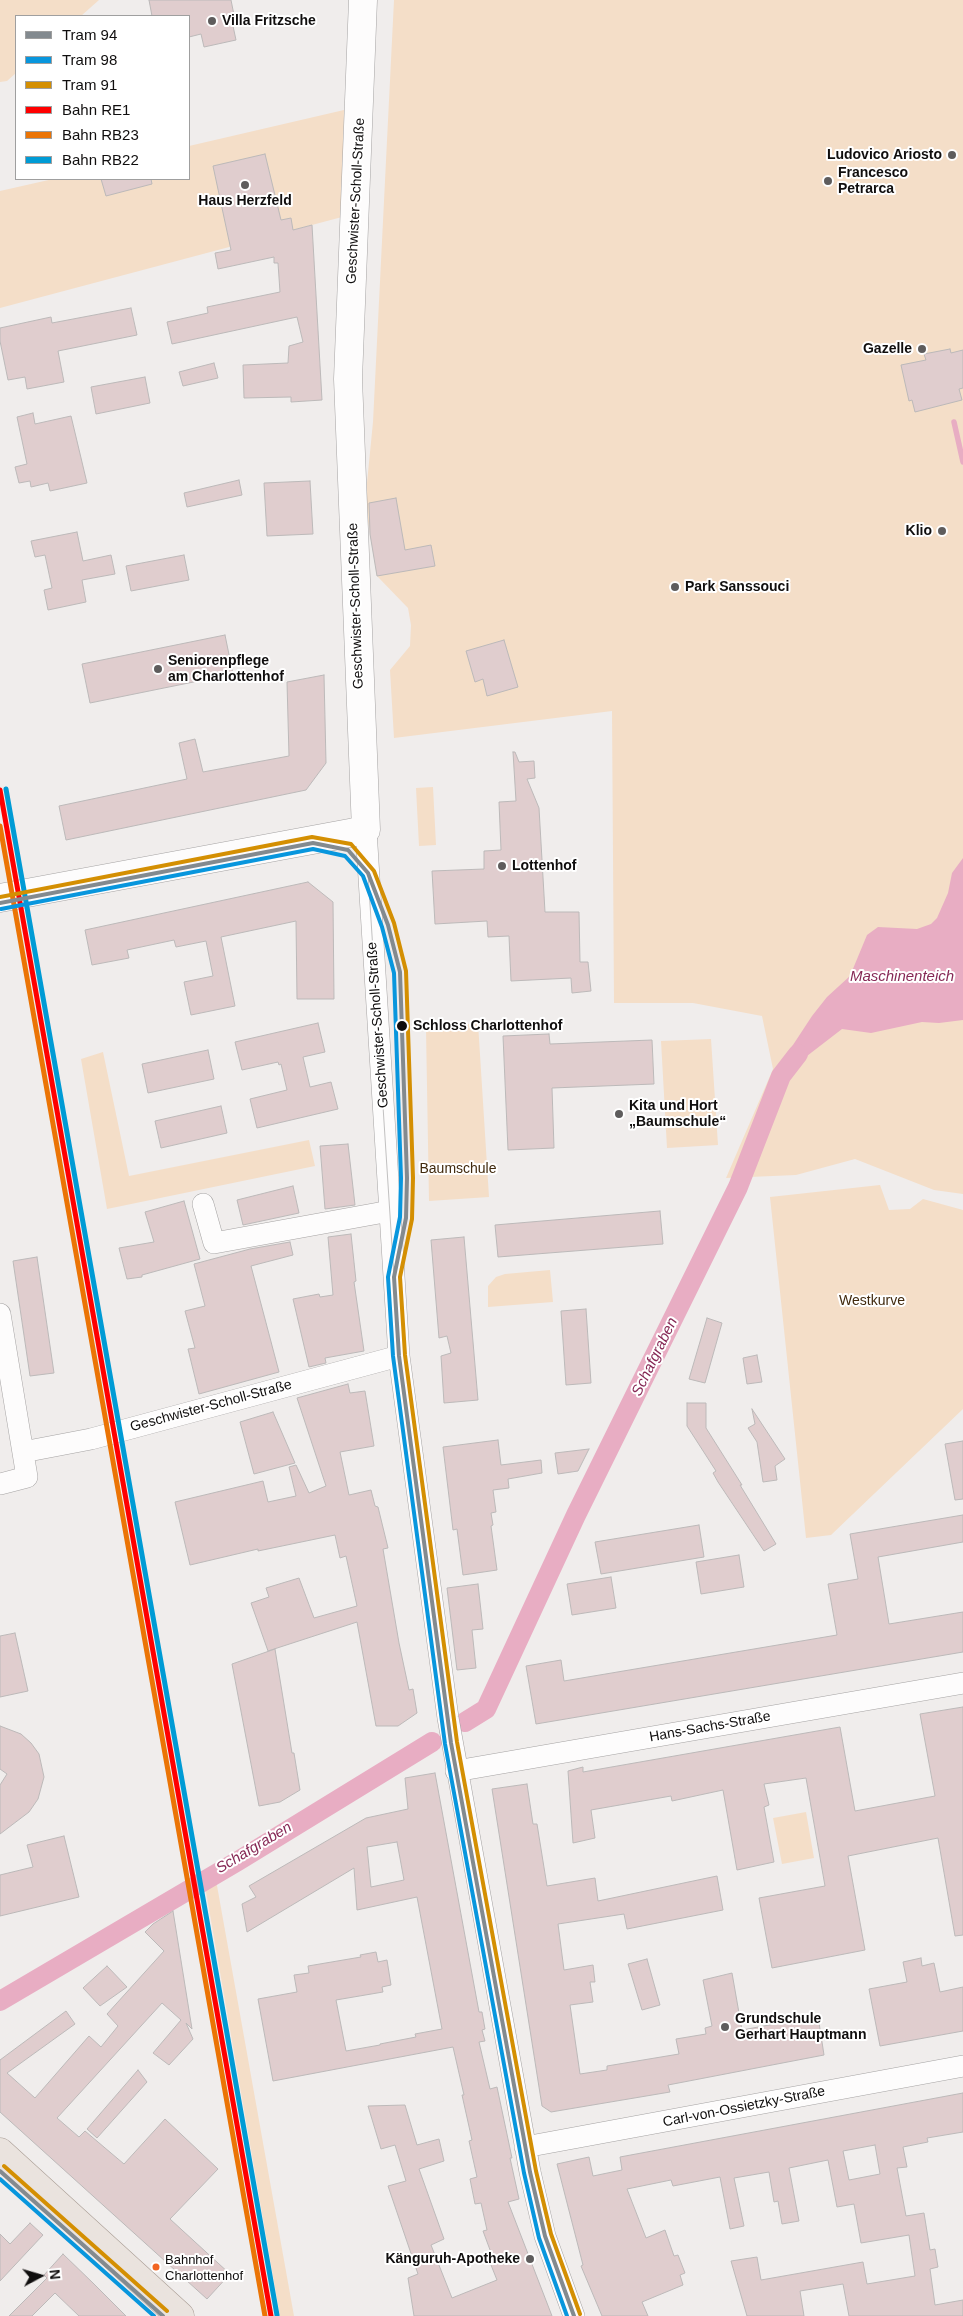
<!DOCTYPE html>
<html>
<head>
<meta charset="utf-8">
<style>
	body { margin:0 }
	#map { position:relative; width:963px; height:2316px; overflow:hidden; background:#f0edec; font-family:Arial,sans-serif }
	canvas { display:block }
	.legend { position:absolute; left:15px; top:15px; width:175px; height:165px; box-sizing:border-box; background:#fff; border:1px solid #9f9f9f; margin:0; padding:6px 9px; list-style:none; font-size:15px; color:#100e0e }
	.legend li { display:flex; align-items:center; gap:10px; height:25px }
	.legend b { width:25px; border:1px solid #9f9f9f }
	.north { position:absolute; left:15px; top:2251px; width:50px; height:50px; -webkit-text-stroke:4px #fff; paint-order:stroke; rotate:84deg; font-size:14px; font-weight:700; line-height:20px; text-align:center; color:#100e0e }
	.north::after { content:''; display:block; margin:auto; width:18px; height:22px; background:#100e0e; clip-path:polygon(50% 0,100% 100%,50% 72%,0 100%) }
</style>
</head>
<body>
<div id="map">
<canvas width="963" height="2316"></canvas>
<ul class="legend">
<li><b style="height:6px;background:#838a8f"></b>Tram 94</li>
<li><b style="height:6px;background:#0896dd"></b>Tram 98</li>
<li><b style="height:6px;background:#d48f02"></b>Tram 91</li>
<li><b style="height:6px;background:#f00"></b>Bahn RE1</li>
<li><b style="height:6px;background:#eb7405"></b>Bahn RB23</li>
<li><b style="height:6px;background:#009bd5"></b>Bahn RB22</li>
</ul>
<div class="north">N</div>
</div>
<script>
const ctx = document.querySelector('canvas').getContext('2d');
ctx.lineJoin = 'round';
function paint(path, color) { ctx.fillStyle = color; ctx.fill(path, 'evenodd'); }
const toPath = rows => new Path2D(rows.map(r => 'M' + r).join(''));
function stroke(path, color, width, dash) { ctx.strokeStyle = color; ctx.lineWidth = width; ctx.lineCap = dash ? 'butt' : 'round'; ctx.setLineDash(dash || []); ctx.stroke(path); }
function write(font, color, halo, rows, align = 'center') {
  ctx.font = font + ' Arial,sans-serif'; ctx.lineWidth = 4; ctx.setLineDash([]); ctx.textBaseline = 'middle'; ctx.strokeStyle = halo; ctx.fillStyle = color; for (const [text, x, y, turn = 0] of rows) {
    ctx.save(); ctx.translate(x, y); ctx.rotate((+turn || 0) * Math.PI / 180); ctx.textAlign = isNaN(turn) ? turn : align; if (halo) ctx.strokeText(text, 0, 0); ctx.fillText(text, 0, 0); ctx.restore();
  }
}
paint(toPath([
	[0,0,99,0,81,16,16,16,16,73,7,81,0,82],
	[394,0,963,0,963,1194,934,1190,855,1159,796,1175,726,1178,773,1069,762,1016,693,1003,614,1003,612,711,394,738,390,670,410,646,411,625,408,608,377,576,365,503,373,422],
	[344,110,342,217,0,308,0,191,53,179,189,179,189,146],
	[433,787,436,845,419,846,416,788],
	[478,1023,489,1197,429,1201,426,1029],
	[711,1039,718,1145,667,1148,661,1041],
	[103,1052,129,1176,309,1140,315,1166,107,1209,81,1059],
	[880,1185,889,1210,910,1209,923,1199,963,1210,963,1409,831,1535,806,1538,770,1197],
	[550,1270,553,1302,488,1307,488,1286,496,1277,505,1274],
	[806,1812,814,1858,782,1864,773,1818],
	[216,1880,294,2316,280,2316,205,1886]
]), '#f4dec8');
paint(toPath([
	[963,858,963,1020,939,1023,922,1022,871,1033,842,1029,781,1076,791,1048,812,1016,827,997,850,976,867,935,878,927,917,929,931,924,937,918,948,893,952,873]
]), '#e8adc3');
stroke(toPath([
	[954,422,963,462]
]), '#e8adc3', 5.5);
stroke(toPath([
	[465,1722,486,1709,576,1515,738,1187,781,1076,798,1054],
	[0,2001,238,1861,432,1742]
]), '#e8adc3', 20);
const building = toPath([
	[149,0,231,0,236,25,233,26,236,40,204,47,201,34,189,37,189,16,152,16,149,0],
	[265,154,281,220,291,218,293,230,312,225,322,400,291,402,291,397,244,398,243,365,288,363,289,346,303,342,297,317,172,344,167,322,208,313,207,307,280,292,278,263,274,263,274,257,218,269,215,253,231,250,213,166,265,154],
	[101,179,151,179,152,184,106,196,101,179],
	[131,308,137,335,58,351,64,382,27,389,25,377,8,380,0,341,0,328,51,317,52,323,131,308],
	[950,349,951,353,963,350,963,388,959,389,962,400,915,412,912,400,909,401,901,365,926,360,924,354,950,349],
	[214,363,218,378,183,386,179,372,214,363],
	[145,377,150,403,96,414,91,387,145,377],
	[33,413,35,424,71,416,87,483,50,491,48,483,31,487,30,481,19,483,15,467,27,464,17,417,33,413],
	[239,480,242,495,187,507,184,493,239,480],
	[310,481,313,534,267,536,264,483,310,481],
	[396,498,405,550,431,545,435,566,377,576,370,534,369,503,396,498],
	[77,532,83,561,111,555,115,574,82,580,86,602,48,610,44,590,52,588,45,555,35,557,31,541,77,532],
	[184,555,189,580,131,591,126,566,184,555],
	[225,635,233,674,90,703,82,664,225,635],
	[504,640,518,687,487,696,483,679,475,682,466,651,504,640],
	[324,675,326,763,306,790,66,840,59,806,187,779,179,743,195,739,203,772,289,756,287,682,324,675],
	[513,752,515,752,519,762,534,761,535,778,527,779,539,808,545,912,579,912,580,962,588,962,591,991,572,993,571,978,511,981,509,936,488,937,487,921,435,924,432,871,484,869,484,851,501,850,499,802,516,801,513,752],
	[308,882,333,902,334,999,297,999,296,921,221,937,235,1006,191,1015,184,982,213,976,206,941,176,947,174,940,127,950,129,958,92,965,85,930,308,882],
	[318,1023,325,1052,303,1057,310,1087,331,1082,338,1109,257,1128,250,1099,287,1090,281,1064,279,1065,278,1062,242,1070,235,1042,318,1023],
	[549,1034,550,1044,652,1040,654,1084,552,1088,554,1148,508,1150,503,1036,549,1034],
	[208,1050,214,1079,148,1093,142,1064,208,1050],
	[221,1106,227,1133,161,1148,155,1121,221,1106],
	[348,1144,355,1205,325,1209,320,1146,348,1144],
	[293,1186,299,1213,243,1225,237,1200,293,1186],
	[184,1201,200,1259,142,1275,142,1277,127,1279,119,1248,154,1242,145,1212,184,1201],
	[660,1211,663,1244,498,1257,495,1225,660,1211],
	[351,1234,356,1281,354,1282,364,1351,325,1358,326,1363,309,1367,293,1299,319,1294,320,1297,333,1295,328,1237,351,1234],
	[464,1237,478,1400,444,1403,441,1356,451,1353,447,1336,439,1338,431,1240,464,1237],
	[290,1242,293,1255,251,1266,279,1372,199,1394,188,1349,195,1348,185,1311,205,1306,194,1264,250,1249,290,1242],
	[37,1257,54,1373,30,1376,13,1261,37,1257],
	[586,1309,591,1383,566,1385,561,1311,586,1309],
	[707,1318,722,1323,705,1383,689,1379,707,1318],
	[757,1355,762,1382,747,1384,743,1358,757,1355],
	[348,1384,350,1393,365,1391,374,1446,340,1452,349,1495,371,1490,375,1506,378,1507,388,1548,383,1549,399,1643,409,1690,413,1689,417,1713,398,1726,376,1726,357,1622,268,1651,251,1603,269,1597,266,1588,299,1578,314,1618,357,1606,346,1556,340,1558,335,1535,258,1551,258,1549,190,1565,175,1502,263,1481,268,1502,296,1496,289,1467,296,1465,309,1493,326,1486,297,1398,348,1384],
	[687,1403,706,1403,706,1428,742,1485,740,1485,776,1544,764,1551,718,1482,713,1473,716,1471,687,1426,687,1403],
	[752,1409,785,1459,775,1466,777,1480,763,1482,757,1442,748,1428,755,1424,752,1409],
	[273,1412,295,1463,254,1474,240,1422,273,1412],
	[498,1440,501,1465,541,1460,542,1473,508,1479,509,1488,493,1490,496,1512,491,1513,493,1525,491,1526,497,1570,463,1575,457,1529,453,1530,443,1447,498,1440],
	[963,1441,963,1499,955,1500,945,1444,963,1441],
	[589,1449,578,1471,558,1474,555,1453,589,1449],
	[963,1515,963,1542,878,1557,889,1624,963,1612,963,1652,536,1724,526,1666,561,1660,564,1681,837,1635,828,1584,858,1579,850,1534,963,1515],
	[699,1525,704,1557,601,1574,595,1542,699,1525],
	[739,1555,744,1587,701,1594,696,1562,739,1555],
	[611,1577,616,1608,572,1615,567,1584,611,1577],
	[478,1584,483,1629,472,1630,476,1668,457,1670,447,1588,478,1584],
	[15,1633,28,1691,0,1697,0,1636,15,1633],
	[275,1649,292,1753,294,1753,300,1790,280,1802,259,1806,232,1664,275,1649],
	[963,1707,963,1935,955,1936,938,1838,848,1856,865,1950,772,1968,759,1898,825,1886,806,1778,764,1784,769,1805,764,1807,774,1862,737,1870,723,1790,672,1801,671,1796,591,1810,595,1838,573,1843,568,1771,583,1767,583,1772,840,1727,855,1811,935,1796,920,1714,963,1707],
	[0,1726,21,1734,31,1743,39,1754,44,1777,38,1799,29,1812,0,1834,0,1785,7,1774,0,1769,0,1726],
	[435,1773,479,2012,482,2012,485,2029,482,2030,485,2041,479,2042,490,2089,497,2087,512,2158,510,2158,519,2199,508,2202,552,2316,414,2316,408,2278,418,2274,388,2186,406,2181,395,2145,381,2149,368,2106,405,2105,417,2145,439,2139,444,2161,419,2169,444,2239,431,2245,452,2298,497,2280,489,2260,493,2258,483,2231,487,2230,481,2203,475,2204,470,2179,477,2177,469,2141,472,2140,462,2095,464,2095,453,2047,273,2081,258,1999,297,1992,294,1975,309,1973,308,1966,361,1957,360,1955,376,1952,378,1962,387,1960,391,1985,382,1987,383,1992,336,2000,346,2051,380,2045,380,2044,416,2037,415,2034,442,2029,417,1897,357,1910,354,1868,247,1932,242,1904,256,1897,249,1886,366,1818,408,1809,405,1778,435,1773],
	[397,1842,404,1880,371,1887,367,1847,397,1842],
	[527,1784,533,1824,537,1824,547,1886,595,1878,598,1901,717,1876,723,1910,627,1929,624,1914,558,1924,564,1970,593,1965,595,1982,590,1982,593,2002,570,2005,580,2074,607,2070,607,2066,679,2054,676,2039,706,2034,705,2028,712,2026,703,1980,732,1973,742,2030,818,2016,824,2055,668,2085,670,2092,551,2112,542,2106,492,1789,527,1784],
	[64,1836,79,1897,0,1916,0,1875,33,1867,27,1845,64,1836],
	[173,1911,192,2029,186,2023,193,2039,169,2065,153,2053,181,2020,162,2003,57,2118,79,2137,85,2131,124,2164,165,2119,218,2169,170,2219,230,2274,207,2299,0,2112,0,2060,66,2011,75,2024,7,2073,35,2098,89,2036,101,2047,118,2026,107,2014,164,1951,145,1932,153,1924,173,1911],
	[921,1958,922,1966,934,1963,940,1992,963,1987,963,2031,880,2046,869,1989,907,1982,903,1962,921,1958],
	[647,1959,660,2005,642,2010,628,1964,647,1959],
	[107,1966,127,1987,100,2006,83,1988,107,1966],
	[138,2070,147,2082,97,2138,87,2129,138,2070],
	[963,2093,963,2132,927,2138,928,2142,903,2147,907,2167,897,2168,906,2216,924,2213,930,2250,935,2249,938,2267,930,2269,935,2305,963,2300,963,2316,849,2316,843,2284,800,2291,804,2316,747,2316,731,2261,757,2257,761,2280,863,2262,867,2284,915,2276,909,2235,861,2243,854,2204,837,2207,828,2160,789,2168,799,2221,782,2224,778,2201,774,2202,769,2172,734,2178,744,2226,730,2229,720,2177,673,2186,671,2180,627,2189,646,2238,665,2230,674,2256,678,2255,685,2273,680,2275,683,2285,642,2302,648,2316,602,2316,581,2266,583,2265,557,2164,589,2157,593,2176,622,2170,620,2157,963,2093],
	[875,2145,880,2174,849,2180,843,2151,875,2145],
	[30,2223,43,2235,0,2281,0,2234,10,2244,30,2223],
	[63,2254,93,2283,126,2316,79,2316,55,2293,32,2316,9,2316,47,2278,44,2275,63,2254]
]);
paint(building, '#e0cdce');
stroke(building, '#bcb9b9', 1);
const street = toPath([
	[366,830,399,1356,448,1718,530,2172,545,2236,574,2316],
	[203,1204,214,1243,390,1211],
	[0,1314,27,1477,0,1484],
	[23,1452,91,1439,399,1356],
	[456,1771,963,1683],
	[525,2147,963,2066]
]);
const secondary = toPath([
	[0,898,366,830,348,379,363,0]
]);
const primary = toPath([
	[0,2152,180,2316]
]);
stroke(street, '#a5a3a3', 22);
stroke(secondary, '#a5a3a3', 29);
stroke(primary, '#a89c94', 29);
stroke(street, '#fdfcfc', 21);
stroke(secondary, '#fdfcfc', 28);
stroke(primary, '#eae3de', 28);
stroke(toPath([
	[368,873,394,1277]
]), '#c2c1c1', 1);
stroke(toPath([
	[0,790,271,2316]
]), '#f00', 5);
stroke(toPath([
	[0,826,265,2316]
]), '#eb7405', 5);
stroke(toPath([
	[6,789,277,2315]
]), '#009bd5', 5);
stroke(toPath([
	[0,903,313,843,348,850,368,873,388,925,400,972,407,1178,406,1218,394,1277,399,1356,451,1743,530,2172,545,2236,574,2316],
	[0,2171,163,2316]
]), '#838a8f', 4);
stroke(toPath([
	[1,909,313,849,345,856,363,876,382,927,394,973,401,1178,400,1217,388,1277,393,1356,445,1744,524,2173,539,2238,567,2316],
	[0,2179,154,2316]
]), '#0896dd', 4);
stroke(toPath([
	[0,897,312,837,351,844,374,871,394,923,406,971,413,1178,412,1219,400,1277,405,1355,457,1742,536,2171,551,2234,580,2314],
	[4,2166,167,2311]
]), '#d48f02', 4);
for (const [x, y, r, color] of [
	[212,21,5,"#5e5c5c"],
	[952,155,5,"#5e5c5c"],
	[828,181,5,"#5e5c5c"],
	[245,185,5,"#5e5c5c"],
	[922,349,5,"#5e5c5c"],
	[942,531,5,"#5e5c5c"],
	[675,587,5,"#5e5c5c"],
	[158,669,5,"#5e5c5c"],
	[502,866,5,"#5e5c5c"],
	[402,1026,6,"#100e0e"],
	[619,1114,5,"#5e5c5c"],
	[725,2027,5,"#5e5c5c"],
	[530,2259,5,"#5e5c5c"],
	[156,2267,4.5,"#f26522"]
]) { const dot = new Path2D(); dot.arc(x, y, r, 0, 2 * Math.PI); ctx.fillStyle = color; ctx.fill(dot); stroke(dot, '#fff', 2); }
write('13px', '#100e0e', '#fff', [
	["Bahnhof",165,2260],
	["Charlottenhof",165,2276]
], 'left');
write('bold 14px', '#100e0e', '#fff', [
	["Villa Fritzsche",222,21],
	["Ludovico Ariosto",942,155,"right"],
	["Francesco",838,173],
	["Petrarca",838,189],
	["Haus Herzfeld",245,201,"center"],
	["Gazelle",912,349,"right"],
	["Klio",932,531,"right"],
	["Park Sanssouci",685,587],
	["Seniorenpflege",168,661],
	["am Charlottenhof",168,677],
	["Lottenhof",512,866],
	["Kita und Hort",629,1106],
	["„Baumschule“",629,1122],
	["Grundschule",735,2019],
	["Gerhart Hauptmann",735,2035],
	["Känguruh-Apotheke",520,2259,"right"]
], 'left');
write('14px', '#100e0e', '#fff', [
	["Geschwister-Scholl-Straße",356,201,-87],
	["Geschwister-Scholl-Straße",356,606,-92],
	["Geschwister-Scholl-Straße",378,1025,-94],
	["Geschwister-Scholl-Straße",211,1406,-15],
	["Hans-Sachs-Straße",710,1727,-10],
	["Carl-von-Ossietzky-Straße",744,2107,-11]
]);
write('bold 14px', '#100e0e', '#fff', [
	["Schloss Charlottenhof",413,1026]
], 'left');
write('14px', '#412a0e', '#fff', [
	["Baumschule",458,1169],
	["Westkurve",872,1301]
]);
write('italic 15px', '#862855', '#fff', [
	["Maschinenteich",902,977],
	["Schafgraben",655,1357,-64],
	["Schafgraben",254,1848,-31]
]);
</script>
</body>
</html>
